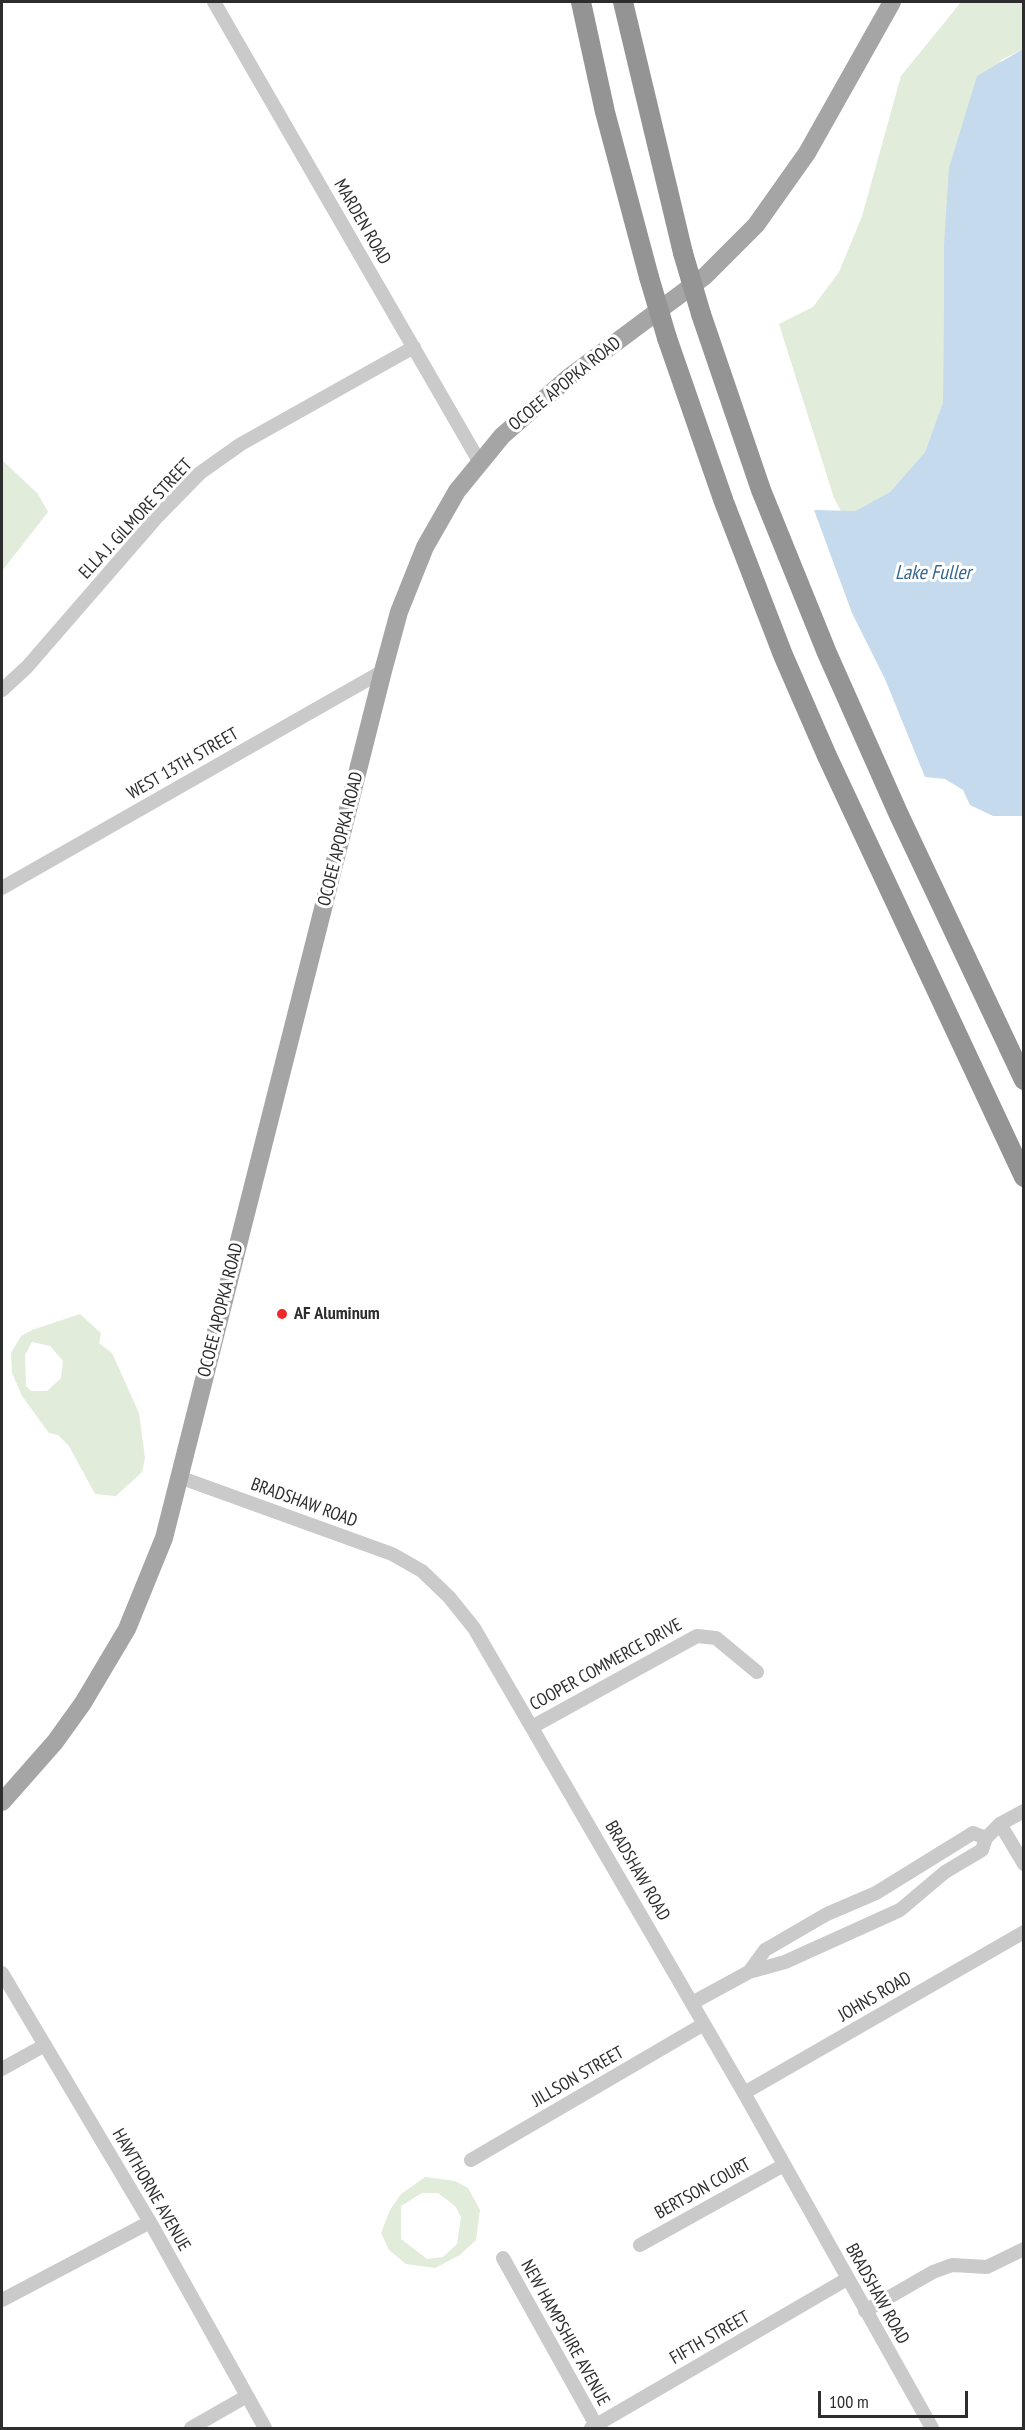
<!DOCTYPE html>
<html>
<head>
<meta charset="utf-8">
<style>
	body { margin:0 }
	#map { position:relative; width:1025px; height:2430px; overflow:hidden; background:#fff; font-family:"PT Sans Narrow",sans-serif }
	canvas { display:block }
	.frame { position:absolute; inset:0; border:3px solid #2d2d2d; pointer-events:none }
	.scale { position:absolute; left:818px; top:2391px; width:150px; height:27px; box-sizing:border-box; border:3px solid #2d2d2d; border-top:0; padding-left:8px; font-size:18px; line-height:21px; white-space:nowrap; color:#2d2d2d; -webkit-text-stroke:4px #fff; paint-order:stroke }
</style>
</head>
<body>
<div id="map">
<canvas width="1025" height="2430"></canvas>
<div class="frame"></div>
<div class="scale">100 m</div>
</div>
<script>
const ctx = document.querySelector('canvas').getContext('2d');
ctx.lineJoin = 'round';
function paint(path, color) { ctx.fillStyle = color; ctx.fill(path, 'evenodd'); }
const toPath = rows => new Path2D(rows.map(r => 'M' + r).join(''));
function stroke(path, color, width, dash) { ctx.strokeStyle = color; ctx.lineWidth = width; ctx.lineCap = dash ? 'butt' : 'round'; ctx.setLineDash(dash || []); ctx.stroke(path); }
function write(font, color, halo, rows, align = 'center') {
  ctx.font = font + ' "PT Sans Narrow",sans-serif'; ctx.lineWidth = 6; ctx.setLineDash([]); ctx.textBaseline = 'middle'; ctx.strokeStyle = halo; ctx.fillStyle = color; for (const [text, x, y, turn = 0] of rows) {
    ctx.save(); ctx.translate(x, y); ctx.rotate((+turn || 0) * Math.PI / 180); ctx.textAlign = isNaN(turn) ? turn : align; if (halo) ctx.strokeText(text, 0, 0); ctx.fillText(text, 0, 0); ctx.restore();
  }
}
paint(toPath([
	[961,2,1023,2,1023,49,1001,60,944,245,943,402,925,452,890,492,855,511,841,511,834,498,779,324,813,307,839,272,862,216,901,76],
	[2,460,38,494,48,512,2,571],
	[80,1314,101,1333,99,1343,112,1353,139,1413,145,1458,142,1472,116,1496,95,1494,69,1446,58,1435,49,1433,22,1396,12,1373,11,1353,21,1336,32,1330],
	[32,1342,50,1346,63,1361,61,1378,47,1391,31,1391,26,1386,25,1355],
	[425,2177,455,2181,468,2188,480,2210,476,2240,460,2255,435,2268,406,2264,389,2250,381,2233,390,2210,401,2194],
	[422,2193,438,2193,455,2206,461,2217,457,2244,443,2257,427,2259,401,2239,401,2206]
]), '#e2ecda');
paint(toPath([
	[1023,49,1024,816,993,816,970,805,963,790,945,779,925,777,885,679,852,613,814,510,855,511,890,492,925,452,943,402,944,245,949,168,977,76]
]), '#c5daec');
stroke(toPath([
	[214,2,479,461],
	[2,690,27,667,158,516,200,473,241,444,414,347],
	[2,888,383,671],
	[179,1477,392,1554,422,1571,449,1597,474,1628,744,2093,932,2428],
	[532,1727,697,1636,716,1638,757,1672],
	[1000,1824,1024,1864],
	[749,1972,765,1950,827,1914,876,1893,973,1833,986,1838],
	[2,1973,150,2222,265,2428],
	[692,2003,749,1972,785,1962,900,1910,945,1872,982,1850,986,1838,1000,1824,1024,1811],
	[2,2069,45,2045],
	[744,2093,1024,1932],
	[471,2160,704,2024],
	[640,2245,784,2165],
	[503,2258,596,2425],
	[2,2300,150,2222],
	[865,2311,933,2272,952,2265,987,2267,1024,2249],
	[191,2428,247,2396],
	[591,2428,847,2279]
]), '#cacaca', 14);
stroke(toPath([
	[2,1802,55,1742,83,1703,127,1629,164,1538,383,671,399,612,425,547,457,491,502,436,568,378,705,276,756,225,807,153,892,2]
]), '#a5a5a5', 18);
stroke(toPath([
	[581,2,605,112,649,277],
	[623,2,683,253],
	[701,314,761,490,827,653,899,815,1024,1080],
	[667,338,724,502,783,655,827,756,1024,1177]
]), '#949494', 20);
stroke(toPath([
	[683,253,701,314],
	[649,277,667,338]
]), '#949494', 20);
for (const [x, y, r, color] of [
	[282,1314,6,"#ec2a28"]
]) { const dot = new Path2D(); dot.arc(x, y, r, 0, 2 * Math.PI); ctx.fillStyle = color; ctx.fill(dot); stroke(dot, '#fff', 2); }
write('18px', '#2d2d2d', '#fff', [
	["MARDEN ROAD",362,222,60],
	["OCOEE APOPKA ROAD",565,384,-39],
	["ELLA J. GILMORE STREET",136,519,-47],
	["WEST 13TH STREET",183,764,-30],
	["OCOEE APOPKA ROAD",341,839,-76],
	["OCOEE APOPKA ROAD",221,1310,-76],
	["BRADSHAW ROAD",304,1503,20],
	["COOPER COMMERCE DRIVE",606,1665,-29],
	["BRADSHAW ROAD",637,1871,60],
	["JOHNS ROAD",875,1997,-30],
	["JILLSON STREET",578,2077,-30],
	["BERTSON COURT",703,2189,-29],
	["HAWTHORNE AVENUE",151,2190,60],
	["BRADSHAW ROAD",877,2294,61],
	["NEW HAMPSHIRE AVENUE",565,2333,61],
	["FIFTH STREET",710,2338,-30]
]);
write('bold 18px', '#2d2d2d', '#fff', [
	["AF Aluminum",294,1314]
], 'left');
write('italic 20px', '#386892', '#fff', [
	["Lake Fuller",933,573]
]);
</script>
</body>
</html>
